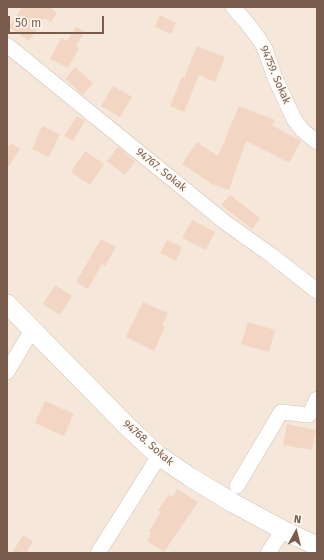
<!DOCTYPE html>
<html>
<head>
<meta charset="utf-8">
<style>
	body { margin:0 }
	#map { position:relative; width:324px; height:560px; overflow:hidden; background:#fdf6ec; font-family:"Fira Sans",sans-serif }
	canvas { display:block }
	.frame { position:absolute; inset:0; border:8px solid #7a5c4d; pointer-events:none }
	.north { position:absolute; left:276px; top:512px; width:40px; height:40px; -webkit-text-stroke:3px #fffaf3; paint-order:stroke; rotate:7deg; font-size:11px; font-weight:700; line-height:16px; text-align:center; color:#7a5c4d }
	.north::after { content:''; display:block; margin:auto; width:14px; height:18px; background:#7a5c4d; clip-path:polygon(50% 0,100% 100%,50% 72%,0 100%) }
	.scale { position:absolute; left:8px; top:16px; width:96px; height:18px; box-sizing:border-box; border:2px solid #7a5c4d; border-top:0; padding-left:5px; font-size:12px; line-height:14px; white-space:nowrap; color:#7a5c4d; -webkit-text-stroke:3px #fffaf3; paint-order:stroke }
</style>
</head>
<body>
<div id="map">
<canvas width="324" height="560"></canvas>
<div class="frame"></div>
<div class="north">N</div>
<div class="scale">50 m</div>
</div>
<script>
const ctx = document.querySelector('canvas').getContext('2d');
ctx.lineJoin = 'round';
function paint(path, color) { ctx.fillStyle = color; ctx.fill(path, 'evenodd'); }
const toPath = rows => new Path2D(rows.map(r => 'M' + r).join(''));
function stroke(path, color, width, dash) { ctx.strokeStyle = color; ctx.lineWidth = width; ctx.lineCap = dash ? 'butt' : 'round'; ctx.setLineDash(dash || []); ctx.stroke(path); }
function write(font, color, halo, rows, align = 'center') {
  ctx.font = font + ' "Fira Sans",sans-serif'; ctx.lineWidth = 3; ctx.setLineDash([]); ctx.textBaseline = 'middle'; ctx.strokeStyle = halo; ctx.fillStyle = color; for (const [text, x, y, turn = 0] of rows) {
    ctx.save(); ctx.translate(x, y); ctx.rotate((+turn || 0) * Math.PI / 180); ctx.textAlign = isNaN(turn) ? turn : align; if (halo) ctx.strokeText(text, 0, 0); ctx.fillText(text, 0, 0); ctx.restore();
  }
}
paint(toPath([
	[7,7,317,7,317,553,7,553]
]), '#f5e8da');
paint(toPath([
	[22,7,51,7,50,8,57,13,51,22,44,18,29,41,9,27],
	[160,15,176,23,171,34,155,27],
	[76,27,85,32,76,46,79,48,68,68,50,59,61,38,67,41],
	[197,46,225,57,215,82,199,75,184,112,170,106,182,77,184,78],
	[75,67,93,83,83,95,65,79],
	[113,86,132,97,120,117,101,106],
	[239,106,275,120,272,125,301,141,289,163,246,141,229,190,212,184,182,164,197,142,218,156],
	[77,116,85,121,73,141,64,136],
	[42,126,60,134,49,157,32,149],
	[11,143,20,149,7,169,7,149],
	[118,147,135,161,125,175,107,161],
	[85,151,104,164,90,185,71,172],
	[230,195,260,218,252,229,221,205],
	[192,220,215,232,206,250,182,238],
	[101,239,116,247,105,266,102,264,88,289,76,282],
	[167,240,182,247,176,261,160,253],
	[55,285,72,296,60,315,43,304],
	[143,302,168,313,162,326,165,327,154,351,126,337],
	[248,322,275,330,269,352,241,344],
	[45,401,74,414,64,436,35,423],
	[287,424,316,430,312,450,283,445],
	[177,489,198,502,164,552,147,541,151,533,149,531,161,512,158,510,169,494,172,497],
	[23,535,33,541,26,553,12,553]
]), '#f3d5c3');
const minor = toPath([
	[233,7,247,23,259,39,265,49,275,78,294,119,302,130,317,142],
	[7,45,226,223,271,255,317,291],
	[7,372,32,330],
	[237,486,281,412,309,415,317,399],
	[98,553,159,456],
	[268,553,283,530]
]);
const tertiary = toPath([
	[7,304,128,427,159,456,190,477,233,503,283,530,317,546]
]);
stroke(minor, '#d1beb0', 16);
stroke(tertiary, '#d1beb0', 20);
stroke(minor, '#fff', 15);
stroke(tertiary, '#fff', 19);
write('11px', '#7a5c4d', '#fffaf3', [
	["94759. Sokak",275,75,67],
	["94767. Sokak",161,170,39],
	["94768. Sokak",148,443,41]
]);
</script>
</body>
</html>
